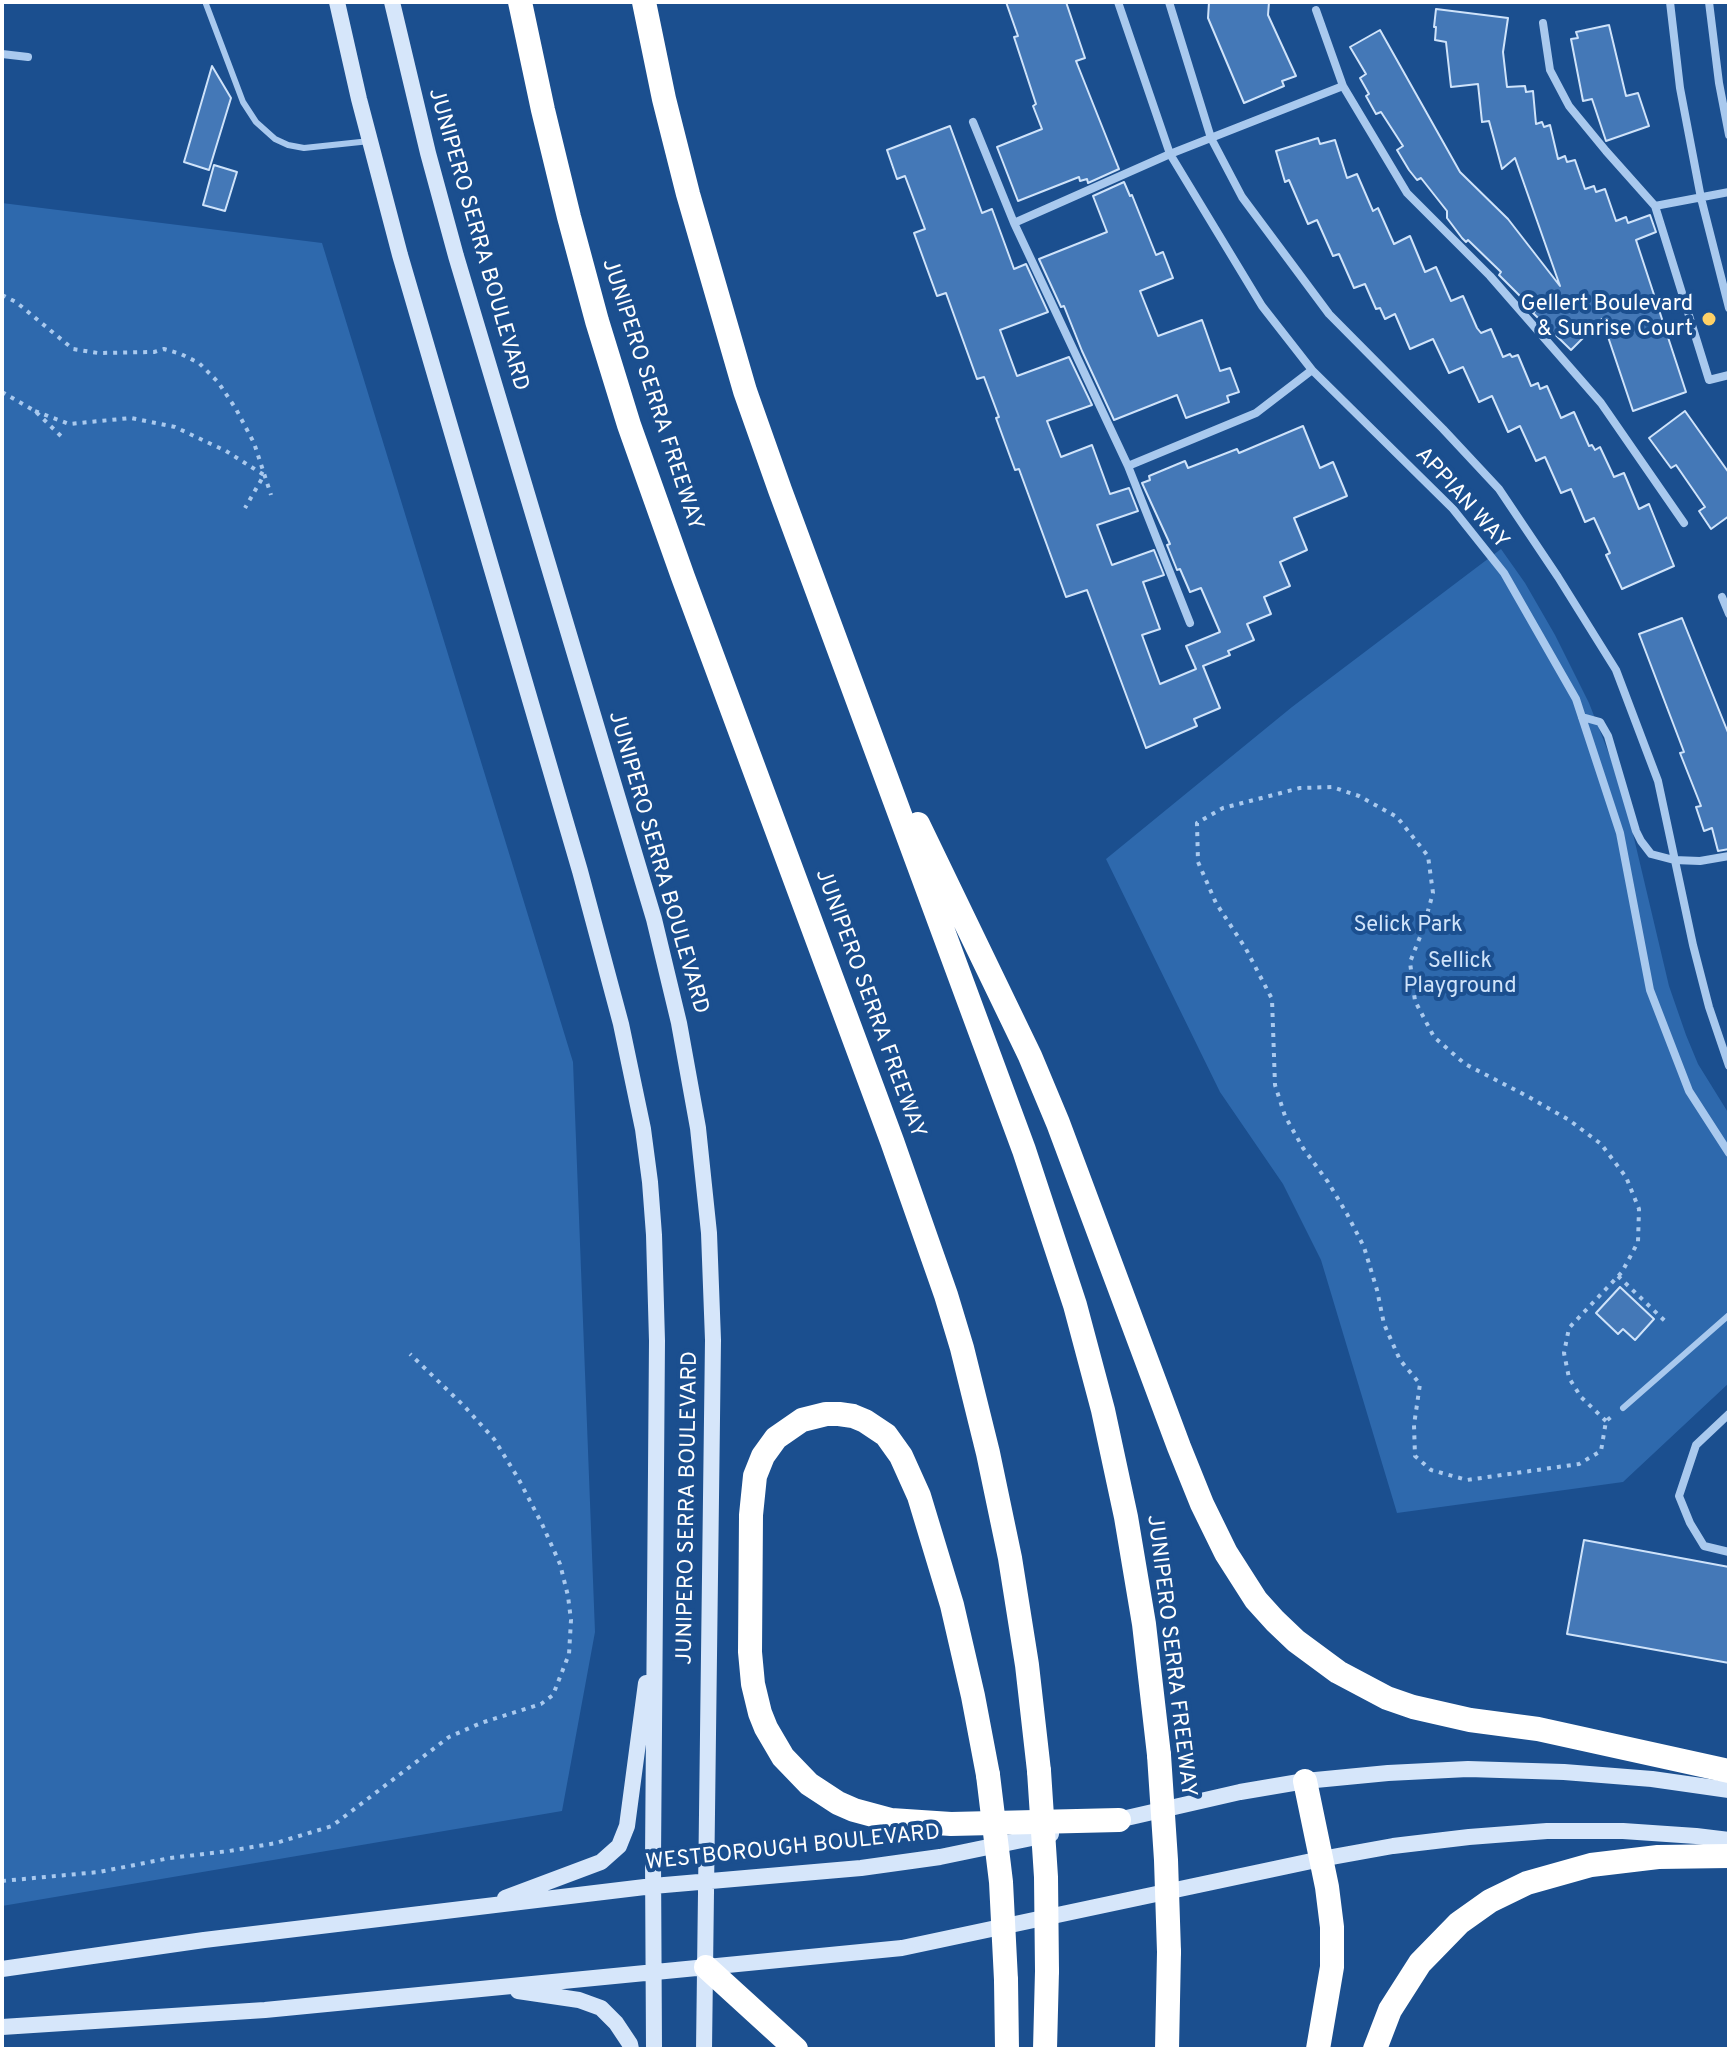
<!DOCTYPE html>
<html>
<head>
<meta charset="utf-8">
<style>
	body { margin:0 }
	#map { position:relative; width:1731px; height:2051px; overflow:hidden; background:#1b4f8f; font-family:Overpass,sans-serif }
	canvas { display:block }
	.frame { position:absolute; inset:0; border:4px solid #fff; pointer-events:none }
</style>
</head>
<body>
<div id="map">
<canvas width="1731" height="2051"></canvas>
<div class="frame"></div>
</div>
<script>
const ctx = document.querySelector('canvas').getContext('2d');
ctx.lineJoin = 'round';
function paint(path, color) { ctx.fillStyle = color; ctx.fill(path, 'evenodd'); }
const toPath = rows => new Path2D(rows.map(r => 'M' + r).join(''));
function stroke(path, color, width, dash) { ctx.strokeStyle = color; ctx.lineWidth = width; ctx.lineCap = dash ? 'butt' : 'round'; ctx.setLineDash(dash || []); ctx.stroke(path); }
function write(font, color, halo, rows, align = 'center') {
  ctx.font = font + ' Overpass,sans-serif'; ctx.lineWidth = 8; ctx.setLineDash([]); ctx.textBaseline = 'middle'; ctx.strokeStyle = halo; ctx.fillStyle = color; for (const [text, x, y, turn = 0] of rows) {
    ctx.save(); ctx.translate(x, y); ctx.rotate((+turn || 0) * Math.PI / 180); ctx.textAlign = isNaN(turn) ? turn : align; if (halo) ctx.strokeText(text, 0, 0); ctx.fillText(text, 0, 0); ctx.restore();
  }
}
paint(toPath([
	[2,203,322,243,573,1062,595,1632,562,1811,2,1906],
	[1501,549,1525,583,1555,635,1589,703,1611,759,1629,817,1669,986,1686,1035,1698,1064,1729,1114,1729,1383,1623,1482,1397,1513,1321,1260,1283,1184,1220,1092,1106,859,1292,707]
]), '#2e69ad');
const building = toPath([
	[1006,2,1066,2,1085,58,1076,61,1119,169,1088,183,1087,179,1080,181,1079,177,1018,201,997,147,1042,129,1033,106,1036,104,1014,37,1018,36,1006,2],
	[1209,2,1269,2,1268,15,1296,76,1282,81,1284,86,1244,103,1208,18,1209,2],
	[1436,9,1508,18,1503,52,1507,87,1525,86,1526,92,1533,91,1536,124,1542,122,1544,127,1550,125,1558,159,1565,156,1567,162,1575,160,1585,189,1594,186,1596,192,1605,189,1616,221,1626,217,1628,223,1650,215,1656,232,1636,240,1686,392,1633,411,1602,319,1571,350,1533,313,1535,311,1499,275,1501,272,1468,240,1466,242,1462,238,1447,218,1447,211,1421,178,1417,180,1409,170,1397,150,1403,146,1381,112,1376,114,1366,96,1369,94,1360,78,1366,74,1350,47,1380,30,1460,172,1508,219,1560,286,1515,158,1502,169,1489,121,1482,122,1478,84,1451,87,1446,42,1435,40,1436,27,1434,27,1436,9],
	[1609,25,1626,96,1638,93,1649,126,1606,141,1592,99,1583,101,1571,39,1578,38,1576,32,1609,25],
	[212,66,231,98,209,170,184,162,212,66],
	[950,126,982,213,992,209,1014,269,1026,264,1048,312,1000,330,1017,376,1069,357,1092,405,1047,421,1061,457,1092,445,1110,494,1129,488,1138,511,1097,525,1112,565,1154,550,1164,575,1143,582,1160,629,1142,635,1160,684,1196,669,1186,646,1220,632,1201,588,1190,592,1180,569,1177,570,1167,545,1170,544,1142,483,1150,480,1149,476,1185,461,1188,468,1237,449,1239,453,1303,426,1320,468,1333,462,1347,496,1294,518,1307,550,1280,562,1290,586,1264,597,1271,614,1247,624,1254,640,1228,651,1230,655,1203,666,1220,708,1194,719,1197,726,1146,748,1087,590,1066,597,1019,469,1015,470,996,418,999,417,984,377,977,379,946,293,937,296,914,233,925,229,905,176,897,179,887,150,950,126],
	[1318,138,1320,144,1335,140,1347,178,1357,174,1373,211,1378,208,1394,244,1410,236,1425,272,1436,267,1451,301,1463,296,1477,328,1481,333,1491,329,1503,357,1510,354,1512,357,1518,355,1531,386,1538,383,1540,389,1547,386,1561,418,1574,412,1589,446,1592,445,1595,450,1600,447,1614,477,1624,473,1639,509,1649,504,1674,566,1622,589,1606,555,1610,553,1594,518,1585,522,1571,489,1561,493,1545,457,1536,461,1520,426,1508,432,1492,396,1479,402,1463,367,1449,373,1433,339,1410,349,1395,314,1385,319,1380,308,1376,309,1365,284,1354,288,1339,254,1333,256,1317,220,1308,224,1289,180,1285,182,1276,151,1318,138],
	[214,165,237,172,225,211,203,205,214,165],
	[1124,182,1130,196,1132,195,1156,255,1163,252,1173,278,1140,291,1158,336,1202,320,1220,371,1230,368,1239,392,1227,396,1229,402,1186,418,1177,395,1114,420,1082,351,1064,306,1061,307,1039,259,1107,232,1093,196,1124,182],
	[1685,411,1729,473,1729,516,1711,529,1699,511,1705,507,1676,465,1671,468,1649,438,1685,411],
	[1682,618,1729,735,1729,849,1718,851,1712,828,1704,831,1696,807,1701,806,1680,753,1684,752,1639,634,1682,618],
	[1620,1287,1654,1319,1635,1340,1623,1329,1618,1334,1596,1313,1620,1287],
	[1584,1540,1729,1567,1729,1663,1567,1634,1584,1540]
]);
paint(building, '#4478b7');
stroke(building, '#cfe3fa', 2);
stroke(toPath([
	[2,295,16,302,73,349,98,353,154,352,164,349,181,354,199,363,218,382,236,409,254,443,271,495],
	[2,392,35,411,65,440],
	[35,411,69,424,131,418,175,427,226,451,264,475,245,508],
	[1618,1276,1667,1323],
	[1606,1421,1581,1397,1569,1378,1564,1353,1569,1328,1622,1272,1638,1242,1639,1209,1626,1177,1601,1144,1569,1120,1527,1096,1465,1064,1434,1037,1415,1001,1410,962,1422,932,1433,893,1428,856,1397,817,1359,796,1332,787,1300,788,1223,808,1197,823,1198,862,1216,903,1246,949,1272,999,1275,1085,1285,1116,1303,1148,1328,1182,1347,1214,1364,1247,1377,1290,1384,1324,1400,1360,1420,1384,1414,1425,1415,1456,1431,1470,1467,1480,1579,1464,1601,1451,1606,1421,1611,1417],
	[2,1881,99,1872,170,1858,229,1851,276,1843,332,1826,449,1737,481,1723,541,1704,553,1695,569,1654,571,1620,568,1596,560,1564,542,1524,518,1478,494,1439,464,1406,410,1354]
]), '#a9c9ee', 4, [4, 6]);
stroke(toPath([
	[206,4,243,102,256,122,275,139,288,145,304,148,370,141],
	[1623,1408,1729,1315]
]), '#a9c9ee', 6);
stroke(toPath([
	[1118,2,1170,154,1262,306,1312,370,1453,509,1504,573,1576,699,1620,833,1650,990,1689,1091,1729,1153],
	[1169,2,1211,138,1242,197,1329,314,1443,429,1499,489,1558,577,1616,670,1658,781,1693,945,1709,1007,1729,1066],
	[1670,2,1680,88,1701,198,1729,308],
	[1709,2,1719,83,1729,135],
	[1316,10,1343,86,1407,193,1490,276,1601,403,1684,523],
	[1543,23,1550,70,1569,106,1606,151,1655,206,1709,380,1729,375],
	[2,54,28,57],
	[973,122,1014,223,1128,466,1190,623],
	[1655,206,1729,192],
	[1014,223,1170,154,1343,86],
	[1128,466,1256,413,1312,370],
	[1722,597,1729,614],
	[1582,717,1600,722,1608,736,1636,831,1641,841,1651,854,1674,860,1700,861,1729,856],
	[1729,1414,1696,1445,1679,1496,1690,1523,1704,1546,1729,1552]
]), '#a9c9ee', 8);
stroke(toPath([
	[337,2,359,99,400,255,580,871,621,1024,643,1129,650,1182,654,1235,657,1341,653,1859,654,2049],
	[392,2,428,153,456,256,654,919,679,1023,698,1128,709,1233,713,1340,704,2049],
	[1109,1822,1240,1792,1305,1781,1388,1773,1468,1769,1564,1772,1652,1779,1729,1790],
	[505,1898,601,1862,619,1846,627,1826,646,1683],
	[2,1969,204,1940,653,1886,861,1868,940,1857,1051,1834],
	[518,1991,579,2000,601,2008,616,2023,630,2044,631,2049],
	[2,2027,265,2010,902,1948,1321,1859,1393,1846,1469,1837,1547,1831,1623,1831,1696,1836,1729,1840]
]), '#d6e6fa', 16);
stroke(toPath([
	[520,2,543,110,569,217,597,321,629,425,683,577,892,1141,946,1295,962,1348,988,1453,1010,1558,1027,1665,1039,1771],
	[644,2,664,99,688,194,745,391,780,490,1024,1150,1075,1305,1103,1410,1126,1517,1144,1624,1159,1755],
	[918,824,1030,1056,1058,1123,1179,1447,1202,1504,1226,1553,1256,1600,1275,1621,1296,1641,1338,1672,1387,1698,1413,1707,1470,1720,1538,1729,1729,1771],
	[988,1775,973,1696,952,1605,919,1496,901,1456,886,1435,865,1421,853,1416,839,1414,826,1414,802,1420,776,1438,763,1456,755,1476,751,1515,750,1652,753,1684,760,1713,766,1728,783,1757,809,1784,838,1803,854,1810,891,1820,951,1824,1119,1820],
	[1305,1781,1327,1887,1332,1927,1332,1967,1318,2049],
	[706,1967,796,2049],
	[1006,1980,1007,2049],
	[1045,2049,1047,1971],
	[1167,2049,1169,1952],
	[1375,2049,1390,2010,1420,1963,1459,1923,1490,1901,1527,1883,1591,1865,1658,1857,1729,1856]
]), '#fff', 24);
stroke(toPath([
	[1159,1755,1166,1860,1169,1952],
	[1039,1771,1046,1877,1047,1971],
	[988,1775,1001,1882,1006,1980]
]), '#fff', 24);
for (const [x, y, r, color] of [
	[1709,319,8,"#ffd166"]
]) { const dot = new Path2D(); dot.arc(x, y, r, 0, 2 * Math.PI); ctx.fillStyle = color; ctx.fill(dot); stroke(dot, '#1b4f8f', 3); }
write('22px', '#fff', '#1b4f8f', [
	["JUNIPERO SERRA BOULEVARD",477,240,74],
	["JUNIPERO SERRA FREEWAY",651,395,72],
	["APPIAN WAY",1461,499,48],
	["JUNIPERO SERRA BOULEVARD",657,863,74],
	["JUNIPERO SERRA FREEWAY",869,1004,70],
	["JUNIPERO SERRA BOULEVARD",689,1508,-89],
	["JUNIPERO SERRA FREEWAY",1170,1656,83],
	["WESTBOROUGH BOULEVARD",793,1849,-6]
]);
write('22px', '#fff', '#1b4f8f', [
	["Gellert Boulevard",1693,306],
	["& Sunrise Court",1693,331]
], 'right');
write('22px', '#cfe3fa', '#1b4f8f', [
	["Selick Park",1408,927],
	["Sellick",1460,963],
	["Playground",1460,988]
]);
</script>
</body>
</html>
